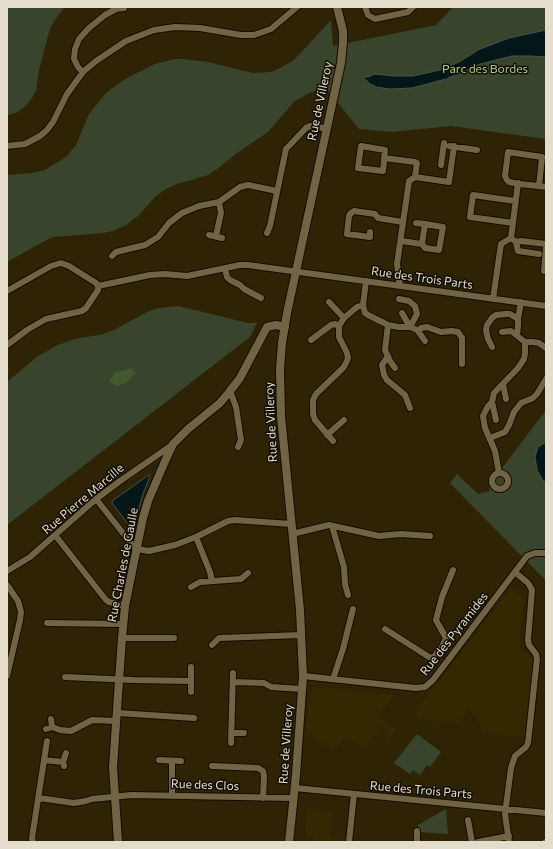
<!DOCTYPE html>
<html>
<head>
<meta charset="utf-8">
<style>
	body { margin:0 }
	#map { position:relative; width:553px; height:849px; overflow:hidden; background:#2e2304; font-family:Commissioner,sans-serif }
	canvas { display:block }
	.frame { position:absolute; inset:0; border:8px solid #e4ddcc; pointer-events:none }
</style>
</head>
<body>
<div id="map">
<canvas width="553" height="849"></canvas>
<div class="frame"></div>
</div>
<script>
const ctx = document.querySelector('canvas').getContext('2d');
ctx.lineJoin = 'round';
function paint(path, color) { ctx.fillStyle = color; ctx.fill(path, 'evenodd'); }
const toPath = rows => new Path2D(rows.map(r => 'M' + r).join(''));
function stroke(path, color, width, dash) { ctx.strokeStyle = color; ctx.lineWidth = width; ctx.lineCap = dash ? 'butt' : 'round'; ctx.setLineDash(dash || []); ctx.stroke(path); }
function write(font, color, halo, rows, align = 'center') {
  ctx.font = font + ' Commissioner,sans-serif'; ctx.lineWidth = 3; ctx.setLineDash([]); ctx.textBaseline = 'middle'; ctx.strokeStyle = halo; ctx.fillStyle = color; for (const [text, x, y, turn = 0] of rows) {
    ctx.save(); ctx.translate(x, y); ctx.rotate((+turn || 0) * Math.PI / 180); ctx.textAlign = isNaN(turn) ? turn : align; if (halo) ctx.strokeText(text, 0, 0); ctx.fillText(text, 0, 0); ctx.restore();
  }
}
paint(toPath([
	[511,588,524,598,519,647,533,658,526,737,482,733,479,722,469,709,458,723,418,720,415,712],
	[316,687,394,695,378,716,396,730,387,744,387,734,382,726,364,749,346,735,337,747,332,750,319,741,306,728,309,694,312,689],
	[307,809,333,812,330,837,342,838,341,842,312,842,313,836,305,835]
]), '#352700');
paint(toPath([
	[7,7,65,7,54,21,49,32,39,70,36,91,29,102,23,108,16,113,8,115,7,115],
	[453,7,546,7,546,139,451,126,392,132,359,129,325,87,307,94,294,102,268,132,237,153,216,170,208,175,177,184,164,190,154,198,138,216,126,225,113,231,103,233,53,237,41,243,7,262,7,175,32,173,45,170,66,157,76,145,89,114,96,105,107,92,125,79,155,64,174,59,183,59,208,62,253,73,271,72,278,69,294,60,331,20,333,46,436,25],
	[178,306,248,323,257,323,250,337,7,525,7,382,38,356,58,345,74,339,99,335,112,331,149,311,158,308],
	[546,410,546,581,450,483,457,474,478,494,489,491,490,484],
	[417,734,441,752,430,767,427,765,420,775,413,770,410,774,394,763],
	[446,809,448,834,418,832,418,825]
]), '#38442c');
paint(toPath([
	[131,368,136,373,126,383,117,386,109,381,115,373]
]), '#44582e');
const water = toPath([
	[546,30,546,57,530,56,512,56,480,64,446,79,412,88,389,89,376,87,370,84,364,78,365,77,368,77,375,74,393,76,413,76,440,70,459,62,480,49,509,38,546,30],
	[546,442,546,483,542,479,537,470,535,457,538,447,546,442],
	[149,475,150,476,143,494,135,522,128,524,112,503,112,501,149,475]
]);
paint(water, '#031718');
stroke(water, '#46524e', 1);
const minor = toPath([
	[365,7,368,15,375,19,408,12,413,7],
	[83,72,78,67,74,59,75,49,79,39,89,28,105,15,116,9,124,8],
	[7,146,25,144,40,136,47,130,53,122,67,94,83,72,96,61,126,41,154,30,175,27,200,28,241,35,254,35,271,29,297,7],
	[361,146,385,150,383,171,358,168,361,146],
	[449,146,477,150],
	[384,158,415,162,417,163,415,177],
	[441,165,444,143],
	[415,177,449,182,454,146],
	[539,186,542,157,508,152,505,176,507,180,509,182,519,184,539,186,546,187],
	[416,223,425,224,443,227,439,250,425,248,422,244,425,224],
	[513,223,470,217,473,195,515,201],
	[370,232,370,237,347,234,349,216,351,213,354,211,375,214,378,218,403,222],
	[267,233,270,226,286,149,306,128,310,126,314,126,327,129],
	[209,235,222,238],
	[216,236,221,213,219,202],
	[511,238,518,183],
	[511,238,516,242,518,251,539,254],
	[401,241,422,244],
	[516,242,521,241,546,244],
	[546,248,544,271,546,271],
	[112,256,116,252,145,245,158,237,169,223,182,213,199,206,219,202,240,187,248,185,277,191],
	[225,268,227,277,230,280,240,285,244,289,261,298],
	[366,281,363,305,365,313,368,315,388,325,399,327,410,327,415,329,418,331,425,341],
	[98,286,150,275,165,274,187,276,240,265,248,265,546,306],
	[400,286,397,264,409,181,415,177],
	[7,291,51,266,61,263,69,266,96,283,98,286],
	[399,299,409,301,415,306,417,314,410,327,402,313],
	[493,299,501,244,511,238],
	[329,302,344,318],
	[388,325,385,350,390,361,395,368],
	[418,331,421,328,427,327,441,332,452,331,458,332,462,338,462,364],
	[517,335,518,326,518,319,521,302],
	[311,340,331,325,335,324,339,326],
	[525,342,533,342,539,343,546,348],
	[7,345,27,330,46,319,82,311,86,308,98,290,98,286],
	[492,347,488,339,486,330,487,325,492,318,496,315,506,314,510,314,518,319],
	[388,356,382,365,384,375,387,380,405,395,410,408],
	[503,384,506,399],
	[230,391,236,407,241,440,238,447],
	[492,402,496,420],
	[327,435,344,420],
	[490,438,505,432,509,425,514,412,521,403,533,398,537,394,546,379],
	[333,441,315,420,313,414,313,400,316,394,343,368,346,363,348,358,347,353,339,337,339,326,344,318,357,307,363,305],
	[499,473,495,451,485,428,483,416,488,406,492,402,494,393,518,368,524,359,525,353,525,342,511,331,502,332],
	'492 481a8 8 0 1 1 16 0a8 8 0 1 1-16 0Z',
	[96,499,134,547,137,549,149,551,175,545,196,537,228,521,235,520,291,524],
	[332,526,344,567,345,584,348,595],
	[292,534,329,525,379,536,401,534,430,536],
	[55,535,106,600,109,602,125,606],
	[196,537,210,572,212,581],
	[7,571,30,557,96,499,120,481,172,445],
	[7,585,18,601,21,612,20,620,7,676],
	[191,587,200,582,241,579,248,573],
	[47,623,123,624],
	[385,629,429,657,433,658,442,647,446,638,436,620,442,597,453,570],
	[122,638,174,638],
	[212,645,219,638,301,635],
	[191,667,191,692],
	[303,676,416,688,425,687,433,680,527,556,535,553,546,553],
	[65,677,133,680,190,681],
	[333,679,343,649,353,609],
	[233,682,264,683,271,687,302,689],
	[118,713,194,718],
	[51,719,52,727],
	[46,729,52,727,60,730,71,731,92,720,117,721],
	[231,733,244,733],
	[231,743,233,673],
	[44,760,63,762],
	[159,760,181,761],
	[64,766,63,762,66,753],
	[212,766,258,768,263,771,264,776,263,798],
	[295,788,546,813],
	[172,795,172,762],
	[39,798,74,803,86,801,92,799,131,795,293,798],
	[468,820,472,842],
	[33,842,32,838,47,741],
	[349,842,354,794],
	[417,842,417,831],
	[478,842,509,836],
	[509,842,505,814,511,768,515,756,526,747,528,743,537,659,536,654,529,645,528,640,532,590,528,583,516,573],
	[545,842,546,842]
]);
const tertiary = toPath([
	[118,842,113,767,122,638,125,606,143,518,148,501,166,459,173,444,188,429,220,403,230,391,240,378,267,327,276,325,285,327],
	[289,842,296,775,303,676,300,610,281,416,280,369,282,343,287,313,341,63,343,42,343,31,337,7]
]);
stroke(minor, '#140c00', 8);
stroke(tertiary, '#140c00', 10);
stroke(minor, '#716445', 6);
stroke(tertiary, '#716445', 8);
write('12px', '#abcd89', '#120d03', [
	["Parc des Bordes",485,69]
]);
write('12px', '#e4ddcc', '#120d03', [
	["Rue de Villeroy",320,101,-78],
	["Rue des Trois Parts",422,278,8],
	["Rue de Villeroy",271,422,-93],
	["Rue Pierre Marcille",83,499,-40],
	["Rue Charles de Gaulle",123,565,-79],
	["Rue des Pyramides",454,634,-52],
	["Rue de Villeroy",286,744,-86],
	["Rue des Clos",205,785,2],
	["Rue des Trois Parts",421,790,5]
]);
</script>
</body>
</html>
